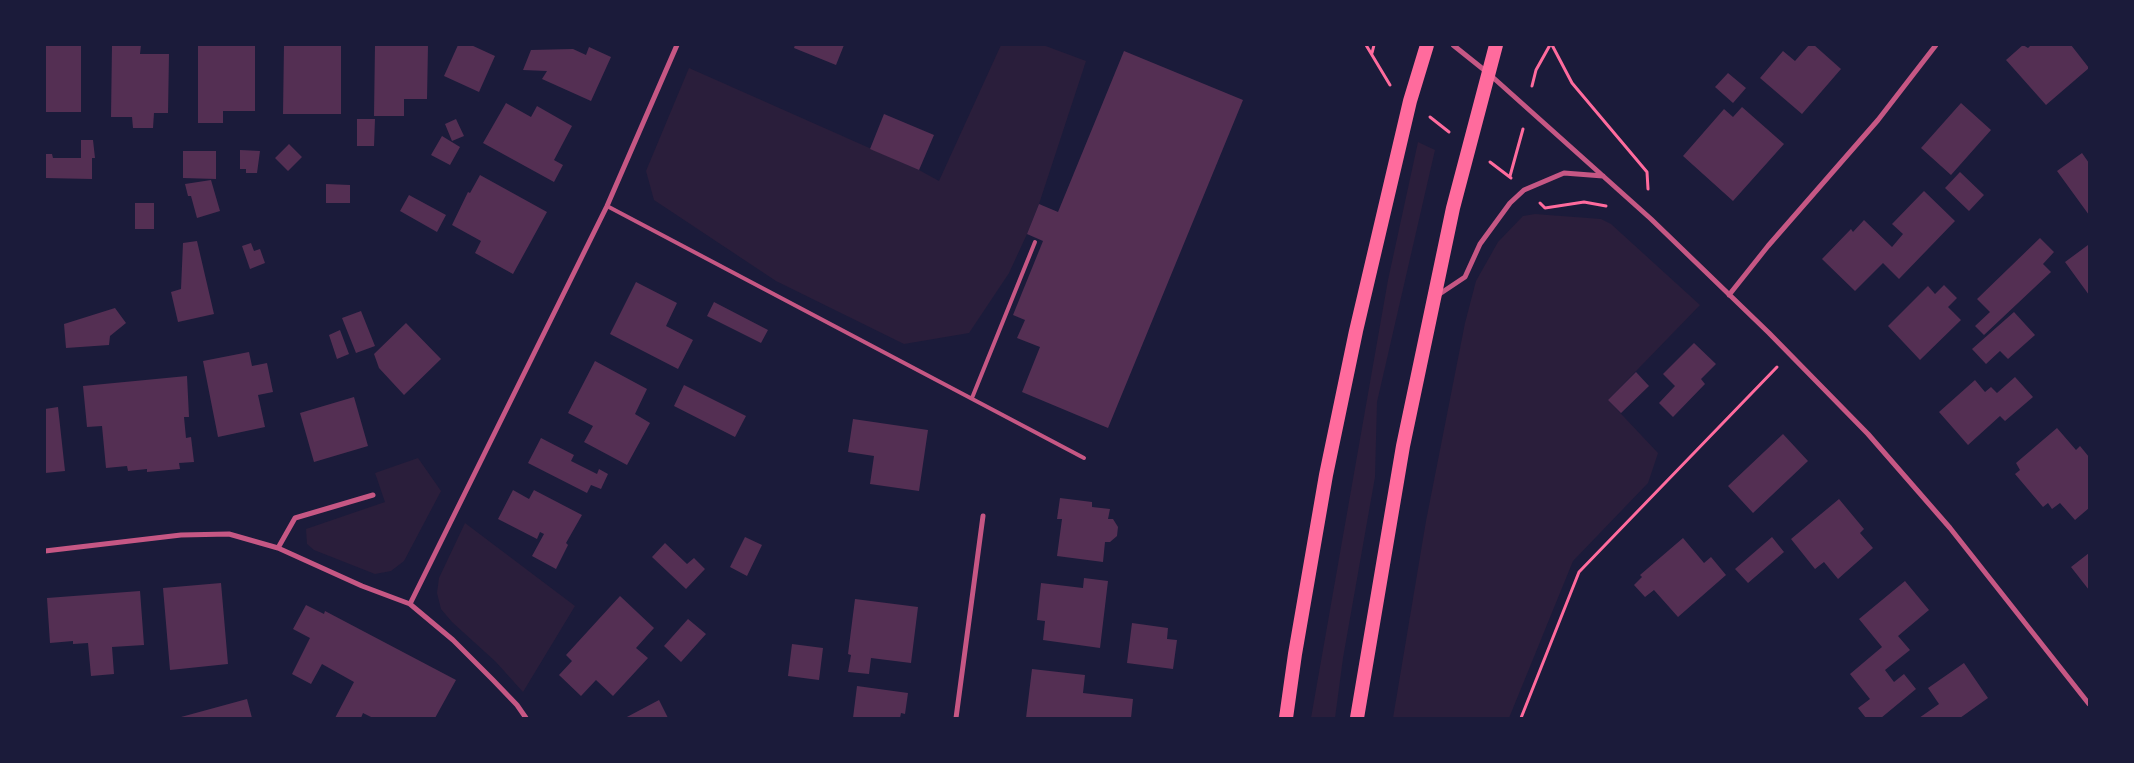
<!DOCTYPE html>
<html>
<head>
<meta charset="utf-8">
<style>
	body { margin:0 }
	#map { position:relative; width:2134px; height:763px; overflow:hidden; background:#1b1b3a; font-family:Karla,sans-serif }
	canvas { display:block }
	.frame { position:absolute; inset:0; border:46px solid #1b1b3a; pointer-events:none }
</style>
</head>
<body>
<div id="map">
<canvas width="2134" height="763"></canvas>
<div class="frame"></div>
</div>
<script>
const ctx = document.querySelector('canvas').getContext('2d');
ctx.lineJoin = 'round';
function paint(path, color) { ctx.fillStyle = color; ctx.fill(path, 'evenodd'); }
const toPath = rows => new Path2D(rows.map(r => 'M' + r).join(''));
function stroke(path, color, width, dash) { ctx.strokeStyle = color; ctx.lineWidth = width; ctx.lineCap = dash ? 'butt' : 'round'; ctx.setLineDash(dash || []); ctx.stroke(path); }
paint(toPath([
	[1001,45,1043,45,1086,61,1039,204,1027,234,1009,273,969,333,904,344,776,281,654,200,646,171,689,68,919,170,939,181],
	[1418,142,1435,150,1377,402,1375,477,1343,658,1335,718,1311,718,1388,280],
	[1535,214,1601,219,1611,224,1700,305,1608,400,1658,453,1648,483,1573,561,1509,718,1393,718,1426,521,1465,323,1476,281,1498,242,1523,216],
	[418,458,441,491,404,561,391,571,375,574,314,550,307,544,306,529,385,502,375,473],
	[465,523,575,606,523,692,496,662,452,622,441,609,437,593,439,578]
]), '#2a1e3b');
paint(toPath([
	[45,45,81,45,81,112,45,112],
	[112,45,141,45,140,54,169,54,168,113,154,113,153,128,133,128,132,117,111,117],
	[198,45,255,45,255,111,223,111,223,123,198,123],
	[284,45,341,45,341,114,283,114],
	[375,45,428,45,427,99,404,99,404,116,374,116],
	[458,45,471,45,495,56,479,92,444,76],
	[795,45,844,45,836,65,794,48],
	[1809,45,1814,45,1841,69,1802,114,1760,78,1783,51,1795,61],
	[2023,45,2028,48,2031,45,2071,45,2089,68,2046,105,2006,60],
	[589,47,611,57,591,101,542,79,547,71,523,70,531,50,573,49,586,55],
	[1124,51,1243,100,1108,428,1022,392,1040,347,1017,338,1025,320,1013,315,1043,241,1027,234,1039,204,1058,212],
	[1728,73,1746,88,1733,103,1715,87],
	[506,103,531,117,537,106,572,126,554,160,563,165,554,182,483,143],
	[1961,103,1991,130,1951,175,1921,148],
	[1742,107,1784,144,1733,201,1683,156,1724,109,1733,117],
	[884,114,934,135,919,170,870,149],
	[357,119,375,119,374,146,357,146],
	[456,119,464,136,452,141,445,124],
	[442,136,460,147,450,165,431,155],
	[81,140,93,140,95,158,92,158,92,179,45,178,45,154,52,154,53,158,81,158],
	[289,144,302,157,288,171,275,158],
	[240,150,260,151,257,173,246,173,246,169,240,169],
	[183,151,216,151,216,179,183,178],
	[2082,153,2089,163,2089,215,2057,171],
	[1960,172,1984,195,1969,211,1945,188],
	[480,175,547,212,513,274,475,253,481,241,452,225,468,192,470,193],
	[211,180,220,211,197,218,191,196,188,196,185,184],
	[326,184,350,185,350,203,326,203],
	[1924,191,1955,221,1899,279,1883,263,1855,291,1822,259,1851,229,1853,232,1864,220,1892,247,1903,234,1892,224],
	[409,195,446,215,437,232,400,211],
	[135,203,154,203,154,229,135,229],
	[2040,238,2054,252,2043,264,2051,272,1984,335,1975,326,1990,312,1977,299],
	[197,241,214,314,178,322,171,292,181,289,183,243],
	[251,243,254,251,260,249,265,263,250,269,242,246],
	[2088,245,2089,246,2089,295,2065,262],
	[636,282,677,303,666,326,693,340,678,369,610,334],
	[1944,285,1957,298,1948,307,1961,320,1920,360,1888,326,1928,286,1935,294],
	[714,302,768,330,761,343,707,316],
	[115,308,126,323,110,336,109,345,66,348,64,324],
	[361,311,375,346,356,353,342,318],
	[2014,312,2035,335,2008,359,2000,351,1986,364,1972,349],
	[406,323,441,359,404,395,379,368,374,354],
	[340,330,349,354,337,359,329,335],
	[1694,343,1716,364,1701,379,1705,384,1673,417,1659,403,1675,386,1663,374],
	[249,352,252,366,267,363,273,392,258,395,265,427,218,437,203,361],
	[595,361,647,389,635,414,650,423,627,465,584,442,593,426,568,413],
	[1636,372,1649,386,1621,413,1608,400],
	[187,376,189,417,184,417,186,438,191,437,194,462,179,463,180,469,147,472,147,469,128,471,127,466,106,468,102,426,87,427,83,386],
	[2015,377,2033,397,2005,421,2000,416,1968,445,1939,412,1975,380,1985,392,1991,387,1997,393],
	[684,385,746,416,735,437,674,406],
	[354,397,368,446,314,462,300,413],
	[58,407,65,471,45,473,45,409],
	[853,419,928,430,919,491,870,484,874,456,848,452],
	[2057,428,2076,450,2080,446,2089,457,2089,508,2075,520,2060,503,2052,509,2048,503,2043,507,2015,474,2020,470,2016,463],
	[1783,434,1808,461,1753,513,1728,486],
	[541,438,574,455,571,461,597,474,599,469,608,474,601,489,591,485,587,493,528,463],
	[513,490,529,499,534,490,582,515,566,543,568,545,556,569,532,556,544,534,540,532,537,539,498,519],
	[1060,498,1092,502,1092,507,1110,509,1108,519,1113,519,1118,527,1117,536,1110,542,1105,542,1103,562,1057,556,1062,519,1057,519],
	[1839,499,1864,529,1860,533,1873,548,1838,579,1824,562,1815,569,1791,539],
	[745,537,762,545,747,576,730,567],
	[1772,537,1784,552,1748,583,1735,569],
	[1683,538,1704,563,1711,557,1726,575,1678,617,1654,590,1645,597,1634,585,1642,577,1640,575],
	[665,543,687,564,694,558,705,569,686,589,652,557],
	[2089,553,2089,590,2071,567],
	[1084,578,1108,581,1100,648,1043,640,1045,621,1037,620,1041,583,1083,588],
	[1905,581,1929,610,1898,636,1910,650,1885,670,1894,682,1904,674,1916,689,1881,718,1866,718,1858,708,1870,699,1850,674,1882,647,1859,619],
	[221,583,228,664,170,670,163,588],
	[140,591,144,645,112,647,114,674,91,676,88,643,73,644,73,641,50,643,47,598],
	[620,596,654,628,636,648,648,658,613,696,596,680,581,696,559,675,572,661,566,655],
	[855,599,918,607,911,663,871,658,869,674,848,672,851,655,848,654],
	[306,605,324,614,325,611,456,680,435,718,373,718,363,713,361,718,335,718,354,682,322,664,311,684,292,674,310,638,293,629],
	[688,619,706,634,681,662,664,646],
	[1132,623,1168,628,1167,639,1177,640,1173,669,1127,663],
	[792,644,823,648,819,680,788,676],
	[1964,663,1988,698,1960,718,1919,718,1939,704,1928,688],
	[1032,669,1085,675,1083,693,1133,699,1131,718,1026,718],
	[857,686,908,693,905,714,901,713,900,718,853,718],
	[247,699,252,718,182,718,181,717],
	[659,700,668,718,625,718]
]), '#542f53');
stroke(toPath([
	[1366,45,1390,85],
	[1552,45,1572,83,1647,172,1648,189],
	[1372,53,1374,45],
	[1532,86,1536,70,1550,45],
	[1430,117,1449,132],
	[1490,162,1511,178],
	[1510,176,1523,129],
	[1540,203,1545,208,1584,202,1606,206],
	[1521,718,1579,572,1777,367]
]), '#ff6b9d', 3);
stroke(toPath([
	[607,206,1084,458],
	[972,398,1035,242]
]), '#c65784', 4);
stroke(toPath([
	[1453,45,1488,73,1651,219,1769,333,1868,434,1950,528,2089,704],
	[1438,295,1465,277,1480,244,1510,203,1524,190,1564,173,1603,176],
	[1729,295,1768,246,1878,120,1936,45],
	[278,548,295,518,373,495],
	[45,551,181,535,229,534,278,548,362,586,410,604,453,640,493,680,517,705,526,718],
	[410,604,607,206,677,45],
	[956,718,983,516]
]), '#c65784', 5);
stroke(toPath([
	[1286,718,1295,654,1326,475,1356,331,1410,101,1427,45],
	[1357,718,1403,446,1453,208,1496,45]
]), '#ff6b9d', 14);
</script>
</body>
</html>
